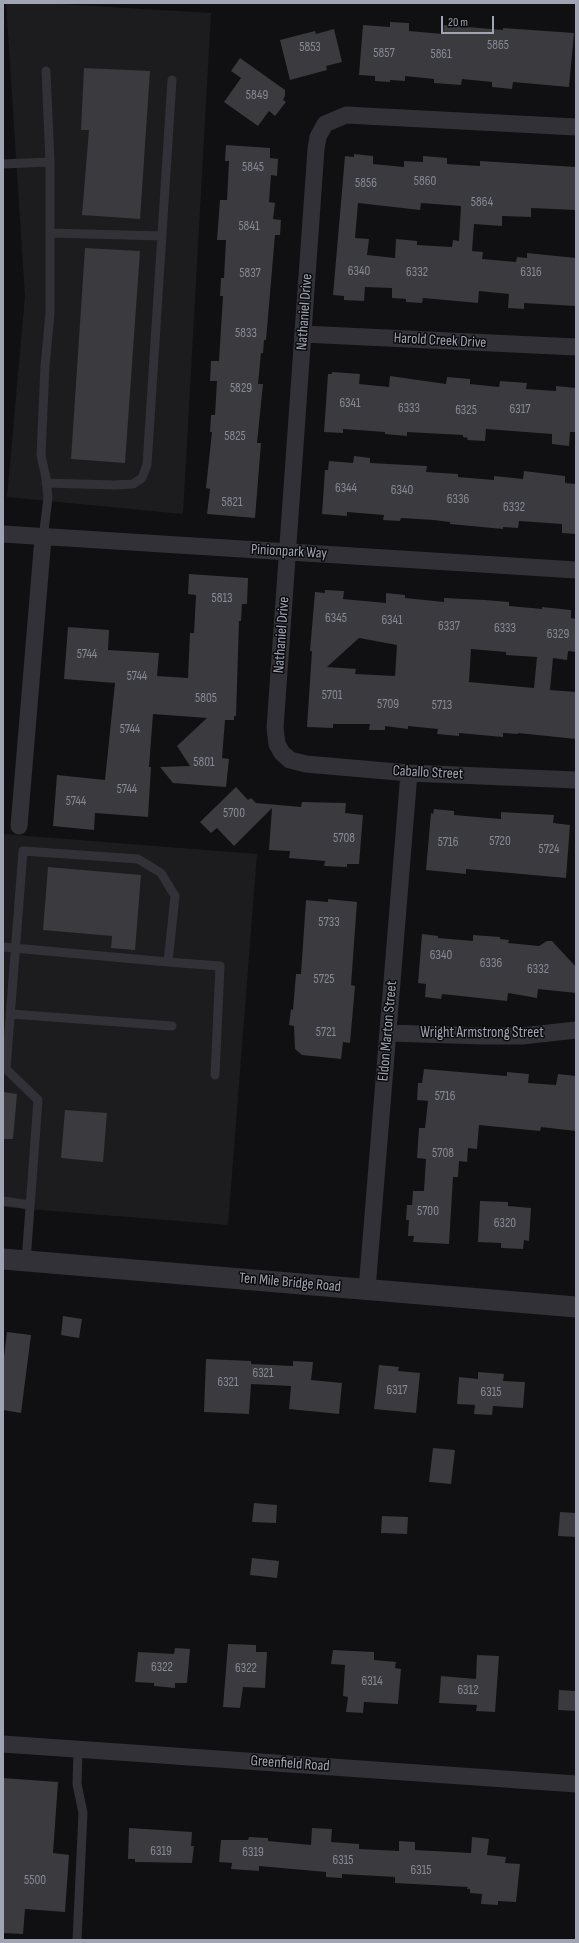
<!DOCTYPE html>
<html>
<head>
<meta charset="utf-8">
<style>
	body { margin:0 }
	#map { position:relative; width:579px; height:1943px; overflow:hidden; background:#101012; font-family:"Sofia Sans Condensed",sans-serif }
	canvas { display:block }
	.frame { position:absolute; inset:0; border:4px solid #a1a4b3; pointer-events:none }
	.scale { position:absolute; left:441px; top:16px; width:53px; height:18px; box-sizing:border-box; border:2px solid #a1a4b3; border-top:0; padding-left:5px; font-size:12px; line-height:14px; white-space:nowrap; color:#a1a4b3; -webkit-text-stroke:3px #0b0b0d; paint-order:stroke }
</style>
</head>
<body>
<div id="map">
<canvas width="579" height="1943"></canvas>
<div class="frame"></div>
<div class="scale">20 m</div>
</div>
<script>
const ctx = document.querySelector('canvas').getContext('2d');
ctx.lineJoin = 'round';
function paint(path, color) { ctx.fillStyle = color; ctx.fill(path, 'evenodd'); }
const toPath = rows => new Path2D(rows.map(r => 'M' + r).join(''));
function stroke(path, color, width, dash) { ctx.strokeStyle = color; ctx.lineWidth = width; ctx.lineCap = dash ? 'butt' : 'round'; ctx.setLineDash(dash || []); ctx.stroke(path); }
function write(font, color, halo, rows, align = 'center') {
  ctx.font = font + ' "Sofia Sans Condensed",sans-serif'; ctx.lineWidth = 3; ctx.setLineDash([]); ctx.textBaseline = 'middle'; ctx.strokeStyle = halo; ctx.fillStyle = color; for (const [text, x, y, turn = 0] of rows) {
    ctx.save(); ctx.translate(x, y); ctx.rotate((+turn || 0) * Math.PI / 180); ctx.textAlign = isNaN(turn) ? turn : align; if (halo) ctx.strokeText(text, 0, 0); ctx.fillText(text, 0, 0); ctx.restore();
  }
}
paint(toPath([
	[6,3,43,3,211,13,183,514,7,497,25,296],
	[3,834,257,854,228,1225,3,1207]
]), '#1c1c1f');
paint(toPath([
	[390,22,409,23,409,31,443,34,444,25,503,30,503,28,574,33,569,87,513,82,512,89,492,87,492,82,462,79,461,85,434,83,434,79,405,76,405,81,390,80,390,82,375,81,375,76,359,75,363,25,390,27],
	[334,29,342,62,326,66,327,70,290,80,280,40,315,31,316,34],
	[240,58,285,90,285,96,283,100,286,102,275,116,269,111,258,126,224,102,241,78,231,71],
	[84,68,150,71,140,219,82,215,89,130,81,130],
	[226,145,270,148,270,158,278,159,277,176,271,175,269,202,275,203,273,219,281,220,280,235,275,235,266,340,264,340,263,353,261,353,258,384,263,384,257,443,261,443,255,518,207,514,210,489,206,488,212,432,210,432,211,415,215,415,217,381,210,381,211,361,219,361,223,296,220,296,221,278,224,278,226,240,217,240,220,200,227,200,229,161,225,161],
	[354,154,373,156,373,164,404,167,404,161,423,162,423,156,447,158,447,164,480,166,480,161,576,167,576,210,531,208,531,217,502,216,502,226,474,224,472,251,483,252,482,259,516,262,517,257,527,258,527,253,576,258,576,306,524,303,524,309,508,308,509,294,479,291,478,303,423,298,422,303,406,302,406,299,392,298,392,288,365,287,364,301,344,300,344,296,333,295,345,156,354,157],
	[358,203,420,210,421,203,461,206,459,241,453,240,452,247,417,245,417,241,396,239,395,258,367,255,369,239,355,238],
	[85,248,140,251,125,463,71,459],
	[332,372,360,374,359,384,389,387,390,376,446,384,447,377,470,379,470,384,499,387,500,381,527,383,526,389,556,391,556,386,576,388,576,432,570,432,569,446,552,444,552,434,486,429,485,441,467,440,468,438,463,437,463,435,407,432,407,436,385,434,385,432,343,429,343,433,324,432,328,374,332,374],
	[354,456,370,458,370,463,427,466,426,472,458,474,458,477,494,480,494,476,523,479,524,471,565,476,565,483,576,484,576,534,562,533,562,524,519,521,518,528,503,527,503,529,450,524,450,522,434,520,401,518,400,521,383,520,384,515,347,512,347,516,322,514,325,470,328,470,329,461,353,463],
	[189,574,248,578,247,604,242,604,241,621,239,621,236,716,234,716,234,720,225,720,222,758,229,759,226,787,173,783,160,767,190,766,177,746,207,718,153,714,149,767,151,767,148,817,95,813,94,830,53,826,57,775,105,780,115,683,64,679,68,627,109,630,108,650,159,653,157,676,188,678,190,633,194,633,196,595,188,594],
	[325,590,344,591,343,599,386,603,386,593,405,595,405,598,444,602,444,598,485,600,509,602,509,606,542,609,542,607,571,610,571,618,576,619,576,652,568,651,567,660,553,658,550,690,576,692,576,739,518,733,518,734,503,733,503,737,459,733,459,736,437,734,438,729,408,726,408,729,385,726,385,730,369,730,370,724,333,724,333,728,307,727,312,651,310,651,315,592,325,593],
	[359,638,397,645,395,676,355,674,356,669,327,667],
	[471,649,506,652,506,655,537,657,534,688,469,682],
	[236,787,248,800,251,798,256,803,301,807,302,802,346,803,345,813,363,815,359,864,347,864,347,867,324,866,325,861,289,858,290,851,269,850,272,808,234,846,217,828,211,833,200,822],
	[434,809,454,811,454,815,501,819,501,812,554,815,553,823,570,825,566,878,466,869,466,874,426,870,431,813,433,814],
	[48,867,141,875,135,950,111,948,112,936,43,930],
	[328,899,357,902,351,985,355,986,350,1043,343,1042,341,1059,302,1055,295,1049,294,1026,289,1025,291,1009,293,1010,296,974,301,974,306,900,328,902],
	[422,934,438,936,438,938,473,941,473,935,500,937,500,939,509,940,508,943,539,946,547,941,552,941,576,967,576,993,538,989,537,998,508,993,507,1001,442,994,441,999,425,997,426,984,418,983],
	[424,1069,507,1076,507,1072,529,1074,528,1083,556,1085,558,1074,576,1076,576,1131,541,1127,540,1131,479,1125,477,1149,468,1148,467,1162,459,1161,458,1177,453,1177,449,1244,413,1242,414,1236,408,1236,409,1220,406,1220,407,1205,412,1205,413,1191,424,1191,426,1159,417,1158,419,1128,425,1128,428,1101,417,1100,418,1083,422,1083],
	[3,1092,17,1094,13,1139,3,1139],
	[65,1110,107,1113,103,1162,61,1158],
	[480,1201,508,1202,508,1206,531,1208,529,1241,524,1240,523,1249,501,1248,501,1243,478,1242],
	[63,1316,82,1319,79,1338,61,1335],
	[7,1332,31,1335,21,1413,3,1410,3,1365],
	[206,1359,251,1361,251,1364,293,1366,293,1361,313,1362,311,1380,342,1383,339,1414,289,1409,291,1386,251,1384,249,1414,204,1412],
	[379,1365,399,1367,398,1371,420,1373,416,1413,374,1409],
	[478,1372,504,1374,503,1381,525,1382,523,1408,493,1406,492,1415,474,1414,475,1405,457,1404,459,1377,478,1379],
	[433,1448,455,1450,451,1484,429,1482],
	[254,1503,277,1505,276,1523,252,1522],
	[560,1512,576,1513,576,1537,558,1536],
	[382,1516,408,1517,407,1534,381,1533],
	[252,1558,279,1561,277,1578,250,1575],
	[228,1644,256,1645,256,1652,267,1652,265,1688,243,1687,240,1708,223,1707],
	[175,1648,190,1649,187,1683,175,1683,175,1688,154,1686,154,1683,135,1682,138,1652,174,1654],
	[333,1650,374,1652,374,1660,396,1662,395,1668,401,1669,398,1704,364,1702,363,1713,346,1712,348,1697,343,1696,345,1665,331,1664],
	[477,1655,499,1656,495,1712,476,1711,477,1705,439,1703,441,1676,476,1679],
	[559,1690,576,1691,576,1711,558,1710],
	[3,1778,58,1782,53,1853,69,1855,65,1912,25,1909,23,1934,3,1933],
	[129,1828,192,1832,191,1846,194,1846,192,1863,135,1862,135,1859,128,1859],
	[312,1828,332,1829,331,1842,359,1844,359,1849,399,1851,399,1841,415,1842,415,1850,471,1853,472,1837,489,1839,487,1855,506,1857,505,1863,520,1864,516,1902,498,1901,498,1905,481,1904,482,1894,470,1893,470,1889,467,1889,468,1887,395,1883,395,1877,342,1874,342,1878,326,1877,326,1872,259,1866,259,1871,231,1869,232,1863,219,1862,221,1840,248,1840,249,1837,268,1838,268,1841,311,1845]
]), '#3a3a3f');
stroke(toPath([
	[46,71,50,162],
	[3,164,50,162,50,313,45,366,41,455,46,478,48,498,43,538],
	[50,233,162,236],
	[46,483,114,485,133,484,142,478,147,465,172,80],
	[3,947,168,962],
	[11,1014,172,1026],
	[3,1201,30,1205],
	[26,1261,38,1100,6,1069,23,851,138,859,161,873,175,896,168,962,220,966,215,1075],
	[77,1940,83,1813,77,1784,78,1751]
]), '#313137', 9);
stroke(toPath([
	[576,127,346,115,325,124,318,137,316,149,275,728,277,744,282,753,290,760,306,764,409,773,576,780],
	[303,334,576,347],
	[3,534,576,570],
	[19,826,43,538],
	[388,1033,484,1036,522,1036,576,1030],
	[367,1289,409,773],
	[3,1744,576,1784]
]), '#313137', 17);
stroke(toPath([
	[3,1259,576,1307]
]), '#313137', 21);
write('13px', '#878a96', null, [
	["5865",498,46],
	["5853",310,48],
	["5857",384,54],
	["5861",441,55],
	["5849",257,96],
	["5845",253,168],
	["5860",425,182],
	["5856",366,184],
	["5864",482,203],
	["5841",249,227],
	["6340",359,272],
	["6332",417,273],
	["6316",531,273],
	["5837",250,274],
	["5833",246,334],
	["5829",241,389],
	["6341",350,404],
	["6333",409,409],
	["6317",520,410],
	["6325",466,411],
	["5825",235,437],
	["6344",346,489],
	["6340",402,491],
	["6336",458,500],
	["5821",232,503],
	["6332",514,508],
	["5813",222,599],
	["6345",336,619],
	["6341",392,621],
	["6337",449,627],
	["6333",505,629],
	["6329",558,635],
	["5744",87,655],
	["5744",137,677],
	["5701",332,696],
	["5805",206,699],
	["5709",388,705],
	["5713",442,706],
	["5744",130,730],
	["5801",204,763],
	["5744",127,790],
	["5744",76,802],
	["5700",234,814],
	["5708",344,839],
	["5720",500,842],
	["5716",448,843],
	["5724",549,850],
	["5733",329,923],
	["6340",441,956],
	["6336",491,964],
	["6332",538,970],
	["5725",324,980],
	["5721",326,1033],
	["5716",445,1097],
	["5708",443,1154],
	["5700",428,1212],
	["6320",505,1224],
	["6321",263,1374],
	["6321",228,1383],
	["6317",397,1391],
	["6315",491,1393],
	["6322",162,1668],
	["6322",246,1669],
	["6314",372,1682],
	["6312",468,1691],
	["6319",161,1852],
	["6319",253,1853],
	["6315",343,1861],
	["6315",421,1871],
	["5500",35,1881]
]);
write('15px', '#a1a4b3', '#0b0b0d', [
	["Nathaniel Drive",305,312,-86],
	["Harold Creek Drive",440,341,3],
	["Pinionpark Way",289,552,3],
	["Nathaniel Drive",282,635,-86],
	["Caballo Street",428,773,3],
	["Eldon Marton Street",388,1031,-85],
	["Wright Armstrong Street",482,1033],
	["Ten Mile Bridge Road",290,1283,5],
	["Greenfield Road",290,1764,4]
]);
</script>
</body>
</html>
